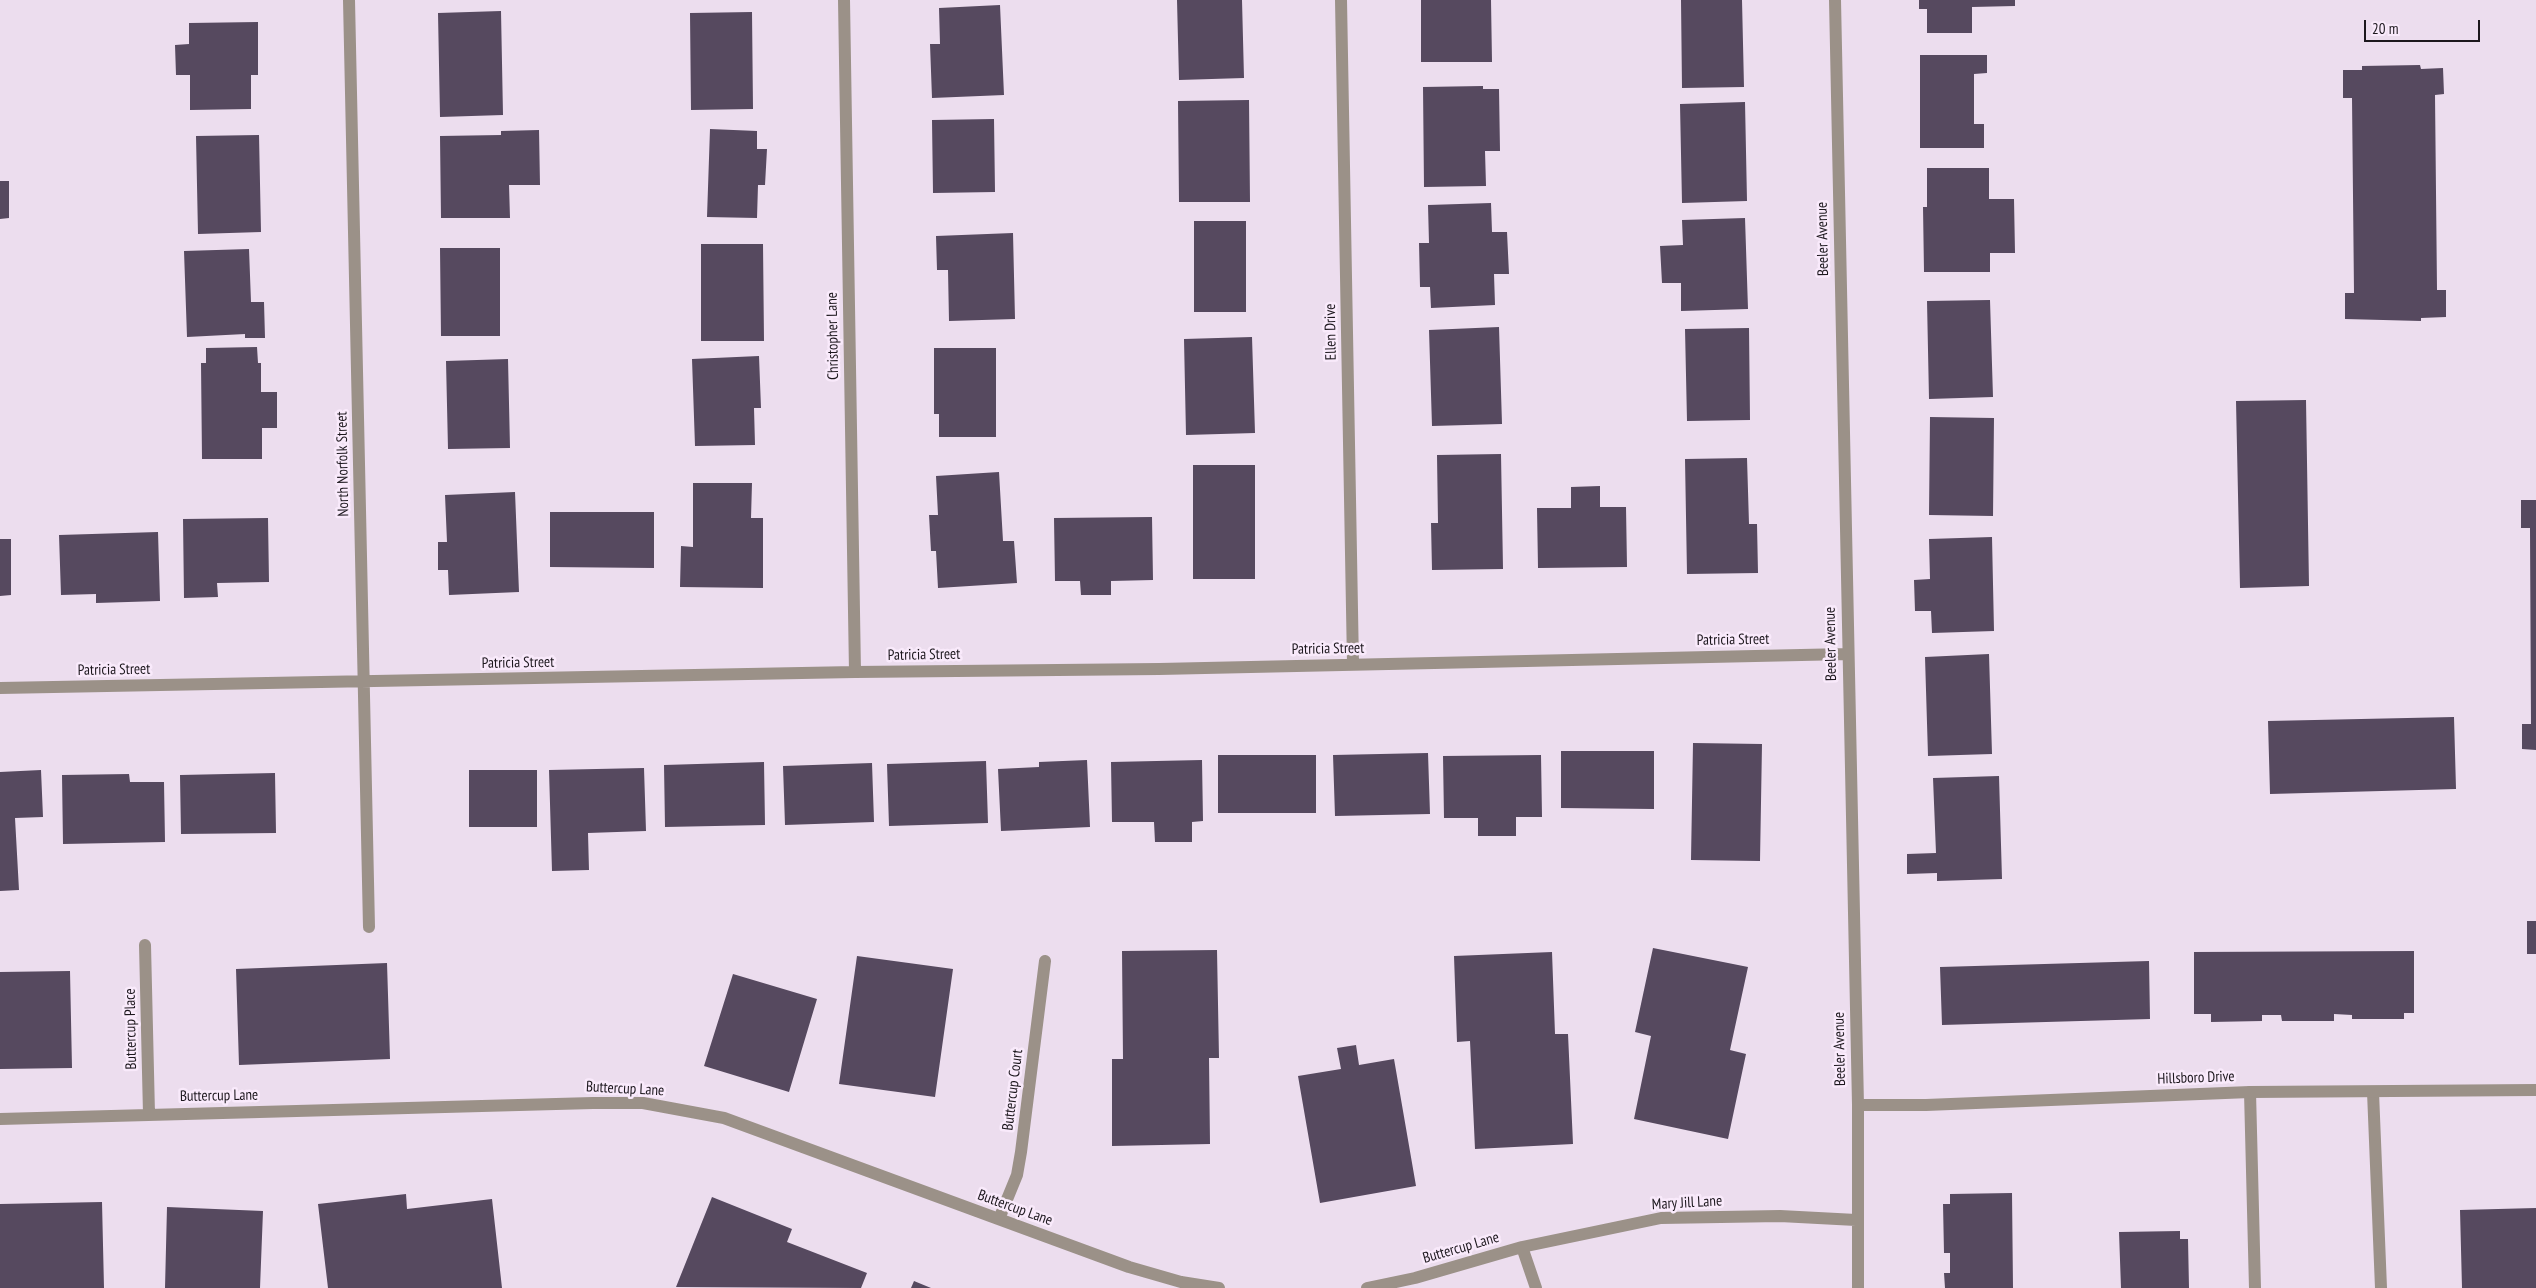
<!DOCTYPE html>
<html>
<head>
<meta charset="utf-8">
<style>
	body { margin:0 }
	#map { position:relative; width:2536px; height:1288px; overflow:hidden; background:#ecddee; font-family:"PT Sans Narrow",sans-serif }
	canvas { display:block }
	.scale { position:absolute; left:2364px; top:20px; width:116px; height:22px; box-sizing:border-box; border:2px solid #1c171d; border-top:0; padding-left:6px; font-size:15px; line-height:18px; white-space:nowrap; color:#1c171d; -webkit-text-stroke:4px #f9eafb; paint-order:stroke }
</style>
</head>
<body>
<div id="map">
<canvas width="2536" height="1288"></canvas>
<div class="scale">20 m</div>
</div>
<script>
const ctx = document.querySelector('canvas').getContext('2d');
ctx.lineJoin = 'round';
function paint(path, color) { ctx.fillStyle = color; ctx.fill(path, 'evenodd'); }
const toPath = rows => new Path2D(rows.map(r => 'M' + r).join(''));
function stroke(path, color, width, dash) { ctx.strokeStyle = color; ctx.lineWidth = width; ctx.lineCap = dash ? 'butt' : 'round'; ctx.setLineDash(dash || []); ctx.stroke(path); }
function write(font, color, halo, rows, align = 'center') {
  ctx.font = font + ' "PT Sans Narrow",sans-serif'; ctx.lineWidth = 5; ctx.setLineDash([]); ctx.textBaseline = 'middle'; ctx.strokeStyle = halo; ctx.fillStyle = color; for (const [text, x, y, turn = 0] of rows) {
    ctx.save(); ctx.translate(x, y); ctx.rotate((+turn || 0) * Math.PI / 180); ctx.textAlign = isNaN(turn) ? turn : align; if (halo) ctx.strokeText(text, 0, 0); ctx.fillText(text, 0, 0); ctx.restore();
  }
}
paint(toPath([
	[1177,0,1242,0,1244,78,1179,80],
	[1421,0,1491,0,1492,62,1421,62],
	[1681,0,1742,0,1744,87,1682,88],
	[1919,0,2015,0,2015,6,1972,7,1972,33,1927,33,1927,9,1919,9],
	[1000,5,1004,95,932,98,930,44,940,44,939,8],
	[501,11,503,115,440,117,438,13],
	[752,12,753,109,691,110,690,13],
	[258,22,258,75,251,75,251,109,190,110,190,75,176,75,175,45,189,44,189,23],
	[1920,55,1987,55,1987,73,1974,74,1974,124,1984,124,1984,148,1920,148],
	[2420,65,2421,69,2443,68,2444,94,2435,95,2437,290,2446,290,2446,317,2421,318,2421,321,2345,319,2345,293,2354,293,2352,98,2343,98,2343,70,2362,70,2362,66],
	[1483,86,1483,89,1499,89,1500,151,1485,151,1486,186,1424,187,1423,87],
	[1249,100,1250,202,1179,202,1178,101],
	[1745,102,1747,201,1682,203,1680,104],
	[994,119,995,192,933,193,932,120],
	[710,129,757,131,757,149,767,149,765,185,758,185,757,218,707,217],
	[539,130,540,185,509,185,510,218,441,218,440,136,501,135,501,131],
	[259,135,261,232,198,234,196,136],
	[1927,168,1989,168,1989,199,2014,199,2015,253,1990,253,1990,272,1924,272,1923,207,1927,207],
	[0,181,9,181,9,218,0,219],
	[1491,203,1492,232,1507,232,1509,274,1494,274,1495,305,1431,308,1430,287,1420,287,1419,243,1429,243,1428,205],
	[1745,218,1748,309,1681,311,1681,283,1662,283,1660,246,1683,245,1682,220],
	[1194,221,1246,221,1246,312,1194,312],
	[1013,233,1015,319,949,321,948,270,937,270,936,236],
	[701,244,763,244,764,341,701,341],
	[440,248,500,248,500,336,441,336],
	[249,249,251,302,264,302,265,338,245,338,245,334,187,337,184,251],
	[1990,300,1993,397,1929,399,1927,301],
	[1499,327,1502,424,1432,426,1429,330],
	[1749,328,1750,420,1687,421,1685,329],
	[1252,337,1255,433,1186,435,1184,339],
	[257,347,258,363,261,363,261,392,277,392,277,428,262,428,262,459,202,459,201,363,206,363,206,348],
	[934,348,996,348,996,437,939,437,939,414,934,414],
	[759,356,761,408,754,408,755,445,695,446,692,359],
	[508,359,510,448,448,449,446,361],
	[2306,400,2309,586,2240,588,2236,401],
	[1930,417,1994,418,1993,516,1929,515],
	[1501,454,1503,569,1432,570,1431,523,1438,523,1437,455],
	[1747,458,1749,524,1757,524,1758,573,1687,574,1685,459],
	[1193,465,1255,465,1255,579,1193,579],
	[999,472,1003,541,1014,541,1017,583,938,588,936,551,931,551,929,515,938,515,936,476],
	[693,483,752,483,751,518,763,518,763,588,680,587,681,546,693,547],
	[1600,486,1600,507,1626,507,1627,567,1538,568,1537,508,1571,508,1571,487],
	[515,492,519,592,449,595,448,570,438,570,438,542,447,542,445,495],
	[2521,500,2536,500,2536,750,2522,749,2522,724,2531,724,2530,528,2521,528],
	[550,512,654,512,654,568,550,567],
	[1152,517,1153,580,1111,581,1111,595,1081,595,1080,581,1055,581,1054,518],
	[268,518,269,582,217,583,218,597,184,598,183,519],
	[158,532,160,601,96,603,96,594,61,595,59,535],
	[1992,537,1994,631,1932,633,1931,611,1915,611,1914,580,1930,579,1929,539],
	[0,539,11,539,11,595,0,596],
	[1989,654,1992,754,1928,756,1925,657],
	[2454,717,2456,789,2270,794,2268,721],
	[1693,743,1762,744,1760,861,1691,860],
	[1561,751,1654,751,1654,809,1561,808],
	[1428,753,1430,814,1335,816,1333,755],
	[1218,755,1316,755,1316,813,1218,813],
	[1541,755,1542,817,1516,817,1516,836,1478,836,1478,818,1444,818,1443,756],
	[1087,760,1090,827,1001,831,998,769,1039,767,1039,762],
	[1202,760,1203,821,1192,822,1192,842,1155,842,1154,822,1112,822,1111,762],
	[986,761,988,823,889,826,887,764],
	[764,762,765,825,665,827,664,765],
	[872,763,874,822,785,825,783,766],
	[644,768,646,831,588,833,589,870,552,871,549,770],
	[41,770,43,817,15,818,19,890,0,891,0,772],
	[469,770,537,770,537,827,469,827],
	[275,773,276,833,181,834,180,775],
	[129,774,130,782,164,782,165,842,63,844,62,775],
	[1999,776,2002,879,1937,881,1937,873,1907,874,1907,854,1936,853,1933,778],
	[2527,921,2536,921,2536,954,2527,954],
	[1653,948,1748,967,1730,1050,1746,1054,1728,1139,1634,1119,1651,1036,1635,1032],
	[1217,950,1219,1058,1209,1058,1210,1144,1112,1146,1112,1059,1123,1059,1122,951],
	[2414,951,2414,1013,2404,1013,2404,1019,2352,1019,2352,1015,2334,1014,2334,1021,2282,1021,2281,1015,2262,1015,2262,1021,2211,1022,2211,1014,2194,1014,2194,952],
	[1552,952,1555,1034,1568,1034,1573,1144,1475,1149,1470,1041,1457,1042,1454,956],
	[857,956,953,969,935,1097,839,1084],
	[2149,961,2150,1019,1942,1025,1940,967],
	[387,963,390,1059,239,1065,236,969],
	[70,971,72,1068,0,1069,0,972],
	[733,974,817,999,789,1092,704,1066],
	[1356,1045,1359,1065,1394,1059,1416,1186,1320,1203,1298,1076,1341,1069,1337,1048],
	[2012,1193,2013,1288,1945,1288,1944,1273,1950,1273,1950,1253,1944,1253,1943,1204,1950,1204,1950,1194],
	[406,1194,407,1209,492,1199,502,1288,328,1288,318,1204],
	[712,1197,792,1229,787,1242,867,1273,861,1288,676,1287],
	[102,1202,104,1288,0,1288,0,1204],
	[167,1207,263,1211,260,1288,165,1288],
	[2536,1208,2536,1288,2462,1288,2460,1210],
	[2180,1231,2180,1239,2188,1239,2189,1288,2121,1288,2119,1232],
	[914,1281,931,1288,911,1288]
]), '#56495f');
stroke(toPath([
	[2250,1092,2255,1288],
	[2373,1092,2381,1288]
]), '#9b9188', 12);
stroke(toPath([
	[349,0,369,927],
	[844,0,855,672],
	[1341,0,1353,664],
	[1835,0,1858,1105,1858,1288],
	[0,688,855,672,1159,669,1847,654],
	[145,945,149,1114],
	[1858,1105,1926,1105,2250,1092,2536,1090],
	[0,1119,593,1103,643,1103,724,1118,1129,1267,1181,1282,1219,1288],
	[999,1219,1017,1175,1021,1152,1045,961],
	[1522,1247,1536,1288],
	[1367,1288,1415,1278,1522,1247,1661,1218,1780,1216,1856,1220]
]), '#9b9188', 12);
write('15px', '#1c171d', '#f9eafb', [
	["Beeler Avenue",1823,239,-91],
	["Ellen Drive",1331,332,-91],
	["Christopher Lane",833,336,-91],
	["North Norfolk Street",343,464,-91],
	["Patricia Street",1733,640,-1],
	["Beeler Avenue",1831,644,-91],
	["Patricia Street",1328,649,-1],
	["Patricia Street",924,655,-1],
	["Patricia Street",518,663,-1],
	["Patricia Street",114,670,-1],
	["Buttercup Place",131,1029,-91],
	["Beeler Avenue",1840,1049,-91],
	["Hillsboro Drive",2196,1078,-2],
	["Buttercup Lane",625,1089,3],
	["Buttercup Court",1013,1090,-83],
	["Buttercup Lane",219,1096,-1],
	["Mary Jill Lane",1687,1203,-3],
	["Buttercup Lane",1015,1208,20],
	["Buttercup Lane",1461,1248,-16]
]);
</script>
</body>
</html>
